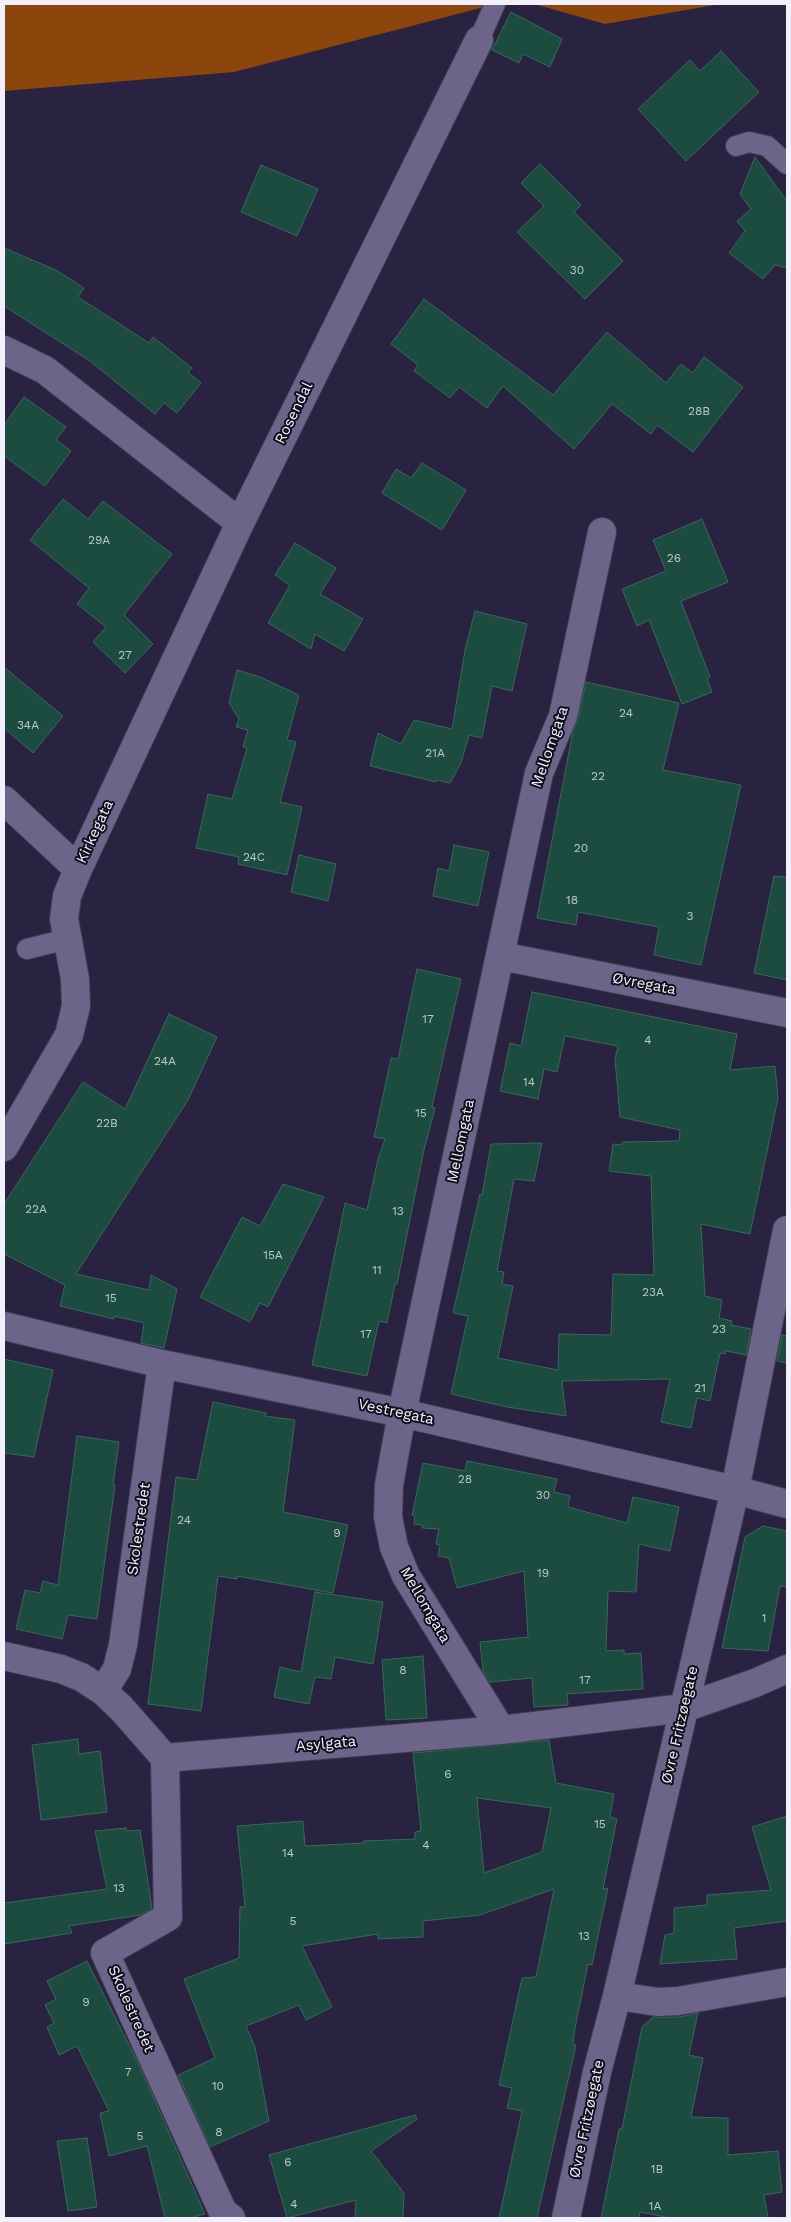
<!DOCTYPE html>
<html>
<head>
<meta charset="utf-8">
<style>
	body { margin:0 }
	#map { position:relative; width:791px; height:2222px; overflow:hidden; background:#292240; font-family:"Work Sans",sans-serif }
	canvas { display:block }
	.frame { position:absolute; inset:0; border:5px solid #f2f0fd; pointer-events:none }
</style>
</head>
<body>
<div id="map">
<canvas width="791" height="2222"></canvas>
<div class="frame"></div>
</div>
<script>
const ctx = document.querySelector('canvas').getContext('2d');
ctx.lineJoin = 'round';
function paint(path, color) { ctx.fillStyle = color; ctx.fill(path, 'evenodd'); }
const toPath = rows => new Path2D(rows.map(r => 'M' + r).join(''));
function stroke(path, color, width, dash) { ctx.strokeStyle = color; ctx.lineWidth = width; ctx.lineCap = dash ? 'butt' : 'round'; ctx.setLineDash(dash || []); ctx.stroke(path); }
function write(font, color, halo, rows, align = 'center') {
  ctx.font = font + ' "Work Sans",sans-serif'; ctx.lineWidth = 4; ctx.setLineDash([]); ctx.textBaseline = 'middle'; ctx.strokeStyle = halo; ctx.fillStyle = color; for (const [text, x, y, turn = 0] of rows) {
    ctx.save(); ctx.translate(x, y); ctx.rotate((+turn || 0) * Math.PI / 180); ctx.textAlign = isNaN(turn) ? turn : align; if (halo) ctx.strokeText(text, 0, 0); ctx.fillText(text, 0, 0); ctx.restore();
  }
}
paint(toPath([
	[4,4,496,4,234,72,4,91],
	[534,4,721,4,605,24]
]), '#8c460c');
const building = toPath([
	[511,12,562,39,550,67,523,54,519,63,492,50,511,12],
	[721,51,759,92,686,161,638,109,690,60,700,71,721,51],
	[755,157,787,201,787,268,775,265,763,279,729,253,745,231,737,221,751,209,740,194,755,157],
	[540,164,581,205,574,212,623,261,585,299,517,232,544,206,521,183,540,164],
	[261,165,318,189,297,236,241,212,261,165],
	[4,248,56,270,84,288,78,297,149,343,153,337,192,368,188,372,201,383,177,413,164,403,155,414,90,361,4,306,4,248],
	[424,299,553,395,607,332,666,383,681,364,693,373,704,357,743,387,693,452,657,425,651,434,612,404,574,449,503,386,487,408,459,387,450,398,414,371,418,365,391,344,424,299],
	[24,397,66,427,56,440,71,451,45,486,4,456,4,425,24,397],
	[422,463,466,490,442,530,382,493,396,469,411,478,422,463],
	[63,499,88,519,103,501,172,554,124,615,153,644,125,673,93,642,106,627,77,604,89,588,30,540,63,499],
	[702,519,728,582,681,601,710,677,707,679,712,692,682,704,649,620,637,626,622,589,666,571,653,540,702,519],
	[295,543,336,568,320,594,363,619,344,651,315,634,311,649,268,623,290,585,275,575,295,543],
	[475,611,527,624,512,691,492,686,482,738,469,735,461,763,450,783,436,780,436,782,370,766,378,733,401,744,414,720,452,729,465,650,475,611],
	[4,667,63,716,33,753,4,728,4,667],
	[237,670,260,677,299,695,287,740,296,742,280,802,302,807,287,875,238,864,239,857,196,848,208,794,232,799,247,748,243,747,248,730,236,727,239,719,229,703,237,670],
	[586,682,679,703,663,770,741,785,701,965,654,955,659,927,578,912,576,925,537,918,573,731,578,719,586,682],
	[454,845,489,852,478,906,433,896,438,868,449,871,454,845],
	[299,855,336,864,328,901,291,892,299,855],
	[774,876,787,877,787,980,754,973,774,876],
	[417,969,461,979,432,1107,435,1108,424,1150,397,1284,395,1284,387,1323,379,1321,367,1376,312,1365,345,1203,367,1210,378,1159,385,1139,374,1137,391,1059,391,1058,398,1059,417,969],
	[532,992,737,1034,730,1070,775,1066,778,1098,750,1234,701,1224,705,1296,722,1300,719,1318,732,1321,731,1325,751,1329,746,1355,726,1351,725,1354,720,1353,710,1401,697,1398,691,1428,661,1422,670,1379,562,1381,566,1416,507,1407,451,1394,468,1316,453,1313,480,1194,482,1195,491,1144,542,1143,534,1181,514,1179,497,1271,504,1272,502,1284,513,1286,498,1358,558,1370,559,1334,611,1335,613,1274,654,1275,651,1176,609,1171,613,1144,622,1145,622,1142,679,1141,680,1130,620,1117,615,1059,618,1046,565,1036,557,1072,544,1069,538,1099,500,1091,510,1043,521,1046,532,992],
	[169,1014,217,1037,188,1100,76,1274,149,1290,151,1275,177,1289,164,1348,141,1343,144,1323,114,1316,114,1319,60,1306,65,1285,4,1254,4,1204,83,1082,125,1109,169,1014],
	[283,1184,324,1197,268,1307,260,1303,250,1322,200,1297,242,1217,260,1226,283,1184],
	[782,1335,787,1336,787,1363,777,1361,782,1335],
	[4,1359,53,1370,34,1457,4,1453,4,1359],
	[213,1402,266,1413,265,1416,295,1420,283,1512,348,1525,333,1593,237,1576,237,1579,218,1576,201,1711,148,1704,176,1477,197,1480,213,1402],
	[77,1436,119,1442,113,1485,115,1485,97,1619,68,1615,62,1639,16,1629,25,1590,40,1593,43,1581,58,1585,77,1436],
	[467,1461,557,1479,554,1492,570,1496,568,1507,627,1523,633,1497,679,1507,670,1551,639,1544,636,1592,608,1591,606,1651,624,1650,624,1654,641,1653,643,1689,567,1694,568,1705,534,1707,532,1678,490,1682,483,1671,480,1642,528,1637,524,1571,457,1588,449,1558,438,1556,440,1545,436,1544,439,1529,422,1528,423,1525,414,1524,415,1516,412,1515,423,1463,465,1471,467,1461],
	[763,1526,787,1531,787,1587,780,1586,768,1651,722,1648,745,1537,763,1526],
	[315,1592,383,1602,373,1664,335,1657,331,1679,315,1677,309,1704,274,1697,280,1667,301,1672,315,1592],
	[423,1656,427,1718,386,1720,382,1660,423,1656],
	[78,1739,79,1754,100,1751,107,1812,41,1820,32,1745,78,1739],
	[549,1740,556,1783,614,1794,610,1817,617,1819,603,1889,608,1888,592,1965,588,1964,575,2028,573,2044,576,2045,537,2218,499,2218,522,2111,507,2108,512,2088,499,2085,522,1978,536,1977,554,1889,480,1915,423,1921,423,1937,378,1939,378,1934,302,1946,332,2007,306,2020,299,2005,246,2026,255,2047,269,2121,210,2147,178,2075,215,2058,184,1979,239,1958,240,1907,245,1907,237,1826,303,1821,305,1846,364,1843,364,1841,415,1839,415,1832,421,1831,413,1753,549,1740],
	[477,1798,551,1808,542,1852,484,1873,477,1798],
	[787,1816,787,1921,734,1928,737,1959,660,1964,665,1935,674,1933,674,1908,707,1905,707,1895,771,1890,752,1827,787,1816],
	[126,1828,126,1831,140,1830,152,1908,141,1915,69,1926,72,1933,4,1944,4,1903,107,1889,95,1831,126,1828],
	[87,1961,140,2067,205,2214,190,2218,165,2218,147,2146,109,2156,100,2113,109,2111,77,2046,59,2055,47,2027,54,2023,45,2005,56,1999,47,1981,87,1961],
	[698,2013,689,2055,703,2058,691,2117,728,2118,728,2155,778,2151,782,2192,764,2195,768,2218,670,2218,640,2212,639,2218,601,2218,619,2129,622,2129,642,2027,653,2017,679,2017,698,2013],
	[415,2115,417,2119,371,2151,404,2193,403,2218,355,2218,356,2200,287,2218,269,2155,415,2115],
	[87,2138,97,2207,68,2211,57,2141,87,2138]
]);
paint(building, '#1c4c3f');
stroke(building, '#39685a', 1);
const service = toPath([
	[479,40,495,4],
	[736,146,749,142,767,146,787,164],
	[27,949,67,939]
]);
const minor = toPath([
	[4,350,45,370,240,523],
	[4,800,78,869],
	[501,956,787,1013],
	[4,1147,69,1035,76,1006,75,979,64,919,67,896,78,869,240,523,479,40],
	[4,1326,162,1364,402,1413,735,1490,787,1504],
	[4,1656,61,1669,81,1677,103,1691,121,1708,165,1758,501,1730,684,1708,755,1683,787,1669],
	[103,1691,117,1669,123,1645,162,1364],
	[501,1730,406,1576,394,1547,388,1517,389,1485,402,1413,539,773,563,716,602,532],
	[165,1758,168,1917,105,1953,223,2212,231,2218],
	[617,1996,658,2002,678,2001,787,1982],
	[566,2218,597,2072,617,1996,735,1490,787,1230]
]);
stroke(service, '#433d55', 22);
stroke(minor, '#433d55', 30);
stroke(service, '#6c6589', 20);
stroke(minor, '#6c6589', 28);
write('12px', '#bcc7ce', null, [
	["30",577,270],
	["28B",699,411],
	["29A",99,540],
	["26",674,558],
	["27",125,655],
	["24",626,713],
	["34A",28,725],
	["21A",435,753],
	["22",598,776],
	["20",581,848],
	["24C",254,857],
	["18",572,900],
	["3",690,916],
	["17",428,1019],
	["4",648,1040],
	["24A",165,1061],
	["14",529,1082],
	["15",421,1113],
	["22B",107,1123],
	["22A",36,1209],
	["13",398,1211],
	["15A",273,1255],
	["11",377,1270],
	["23A",653,1292],
	["15",111,1298],
	["23",719,1329],
	["17",366,1334],
	["21",700,1388],
	["28",465,1479],
	["30",543,1495],
	["24",184,1520],
	["9",337,1533],
	["19",543,1573],
	["1",764,1618],
	["8",403,1670],
	["17",585,1680],
	["6",448,1774],
	["15",600,1824],
	["4",426,1845],
	["14",288,1853],
	["13",119,1888],
	["5",293,1921],
	["13",584,1936],
	["9",86,2002],
	["7",128,2072],
	["10",218,2086],
	["8",219,2132],
	["5",140,2136],
	["6",288,2162],
	["1B",657,2169],
	["4",294,2204],
	["1A",655,2206]
]);
write('15px', '#f2f0fd', '#110e1c', [
	["Rosendal",294,413,-64],
	["Mellomgata",550,747,-71],
	["Kirkegata",95,832,-65],
	["Øvregata",644,984,11],
	["Mellomgata",461,1141,-78],
	["Vestregata",396,1412,12],
	["Skolestredet",139,1529,-82],
	["Mellomgata",425,1605,60],
	["Øvre Fritzøegate",680,1725,-77],
	["Asylgata",326,1744,-5],
	["Skolestredet",131,2009,66],
	["Øvre Fritzøegate",587,2119,-78]
]);
</script>
</body>
</html>
